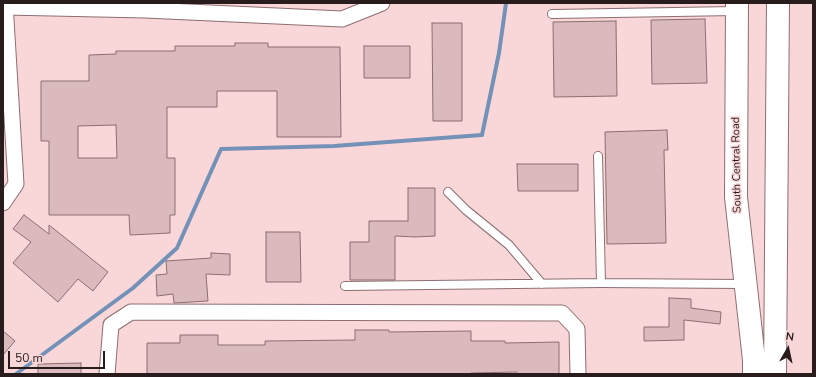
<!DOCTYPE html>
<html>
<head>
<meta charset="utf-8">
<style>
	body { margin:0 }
	#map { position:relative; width:816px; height:377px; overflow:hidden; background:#f9d7d9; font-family:"Nunito Sans",sans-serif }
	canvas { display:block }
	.frame { position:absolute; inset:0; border:4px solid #281c1d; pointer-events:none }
	.north { position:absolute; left:768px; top:329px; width:40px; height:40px; -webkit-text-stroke:3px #f9d7d9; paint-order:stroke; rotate:9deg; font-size:11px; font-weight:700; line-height:16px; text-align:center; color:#281c1d }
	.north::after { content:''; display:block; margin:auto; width:14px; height:18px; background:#281c1d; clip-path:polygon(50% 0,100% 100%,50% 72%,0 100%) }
	.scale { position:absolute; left:8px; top:351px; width:97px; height:18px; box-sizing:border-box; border:2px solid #281c1d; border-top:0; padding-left:5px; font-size:12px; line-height:14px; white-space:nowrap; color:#281c1d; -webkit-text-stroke:3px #f9d7d9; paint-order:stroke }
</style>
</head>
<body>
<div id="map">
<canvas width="816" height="377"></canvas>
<div class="frame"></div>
<div class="north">N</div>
<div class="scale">50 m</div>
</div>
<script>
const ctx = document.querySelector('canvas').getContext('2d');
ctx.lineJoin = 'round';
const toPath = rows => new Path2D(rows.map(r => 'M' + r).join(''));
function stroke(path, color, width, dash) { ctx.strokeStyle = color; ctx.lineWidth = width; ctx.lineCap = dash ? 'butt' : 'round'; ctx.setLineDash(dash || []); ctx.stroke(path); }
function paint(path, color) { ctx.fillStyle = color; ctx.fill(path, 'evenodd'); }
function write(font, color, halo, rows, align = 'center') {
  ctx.font = font + ' "Nunito Sans",sans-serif'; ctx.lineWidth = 3; ctx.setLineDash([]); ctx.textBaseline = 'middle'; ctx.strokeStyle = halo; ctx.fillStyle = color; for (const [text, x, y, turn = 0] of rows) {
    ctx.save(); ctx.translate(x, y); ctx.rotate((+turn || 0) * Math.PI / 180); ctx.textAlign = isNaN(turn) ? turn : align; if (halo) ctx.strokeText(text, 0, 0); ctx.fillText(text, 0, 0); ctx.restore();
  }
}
stroke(toPath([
	[16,374,133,288,177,248,221,149,334,146,482,135,499,53,506,3]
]), '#7492b7', 4);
const building = toPath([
	[705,19,707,83,652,84,651,20,705,19],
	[616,21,617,96,554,97,553,22,616,21],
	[432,23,462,23,462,121,433,121,432,23],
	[235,43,268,43,268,47,340,47,341,137,277,137,277,91,217,91,217,107,167,107,167,158,175,158,175,215,170,215,170,233,130,235,129,215,49,215,49,141,41,141,41,81,89,81,89,55,116,54,116,51,175,51,175,46,235,46,235,43],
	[116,125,117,158,78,158,78,126,116,125],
	[364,46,410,46,410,78,364,78,364,46],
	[667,130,668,150,664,150,666,243,607,244,605,132,667,130],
	[517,164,578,164,578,191,518,191,517,164],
	[408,188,435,188,435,236,415,237,395,236,395,280,350,280,350,242,369,242,369,221,408,221,408,188],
	[24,215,49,234,49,225,108,272,93,291,78,279,58,302,13,263,31,242,13,229,24,215],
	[266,232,300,232,301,282,266,282,266,232],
	[211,253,230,254,230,275,206,274,208,301,174,303,173,294,157,296,156,275,167,274,166,261,211,258,211,253],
	[669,298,691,299,691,308,721,312,720,324,684,320,684,340,644,341,644,327,669,327,669,298],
	[355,330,389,330,389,332,471,331,471,341,505,341,505,343,559,342,559,374,517,374,517,372,471,373,471,374,147,374,147,343,180,343,180,335,218,335,218,345,265,345,265,341,355,340,355,330],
	[3,331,15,341,3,355,3,331],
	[81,363,81,374,38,374,38,364,81,363]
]);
paint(building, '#dababc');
stroke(building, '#8b6e70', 1);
const service = toPath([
	[552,14,736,11],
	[598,156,601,283],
	[448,192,466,210,509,245,542,284],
	[345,286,601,283,744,284]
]);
const minor = toPath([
	[5,7,145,10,342,19,382,3],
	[3,203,16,184,5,3],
	[107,374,111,325,131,312,562,313,577,329,578,374]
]);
const secondary = toPath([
	[737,3,736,197,754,360,754,374],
	[775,374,778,3]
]);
stroke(service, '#8d6f71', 10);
stroke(minor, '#8d6f71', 17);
stroke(secondary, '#8d6f71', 24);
stroke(service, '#fff', 8);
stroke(minor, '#fff', 15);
stroke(secondary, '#fff', 22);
write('11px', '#281c1d', '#f9d7d9', [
	["South Central Road",737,165,-91]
]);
</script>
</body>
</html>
